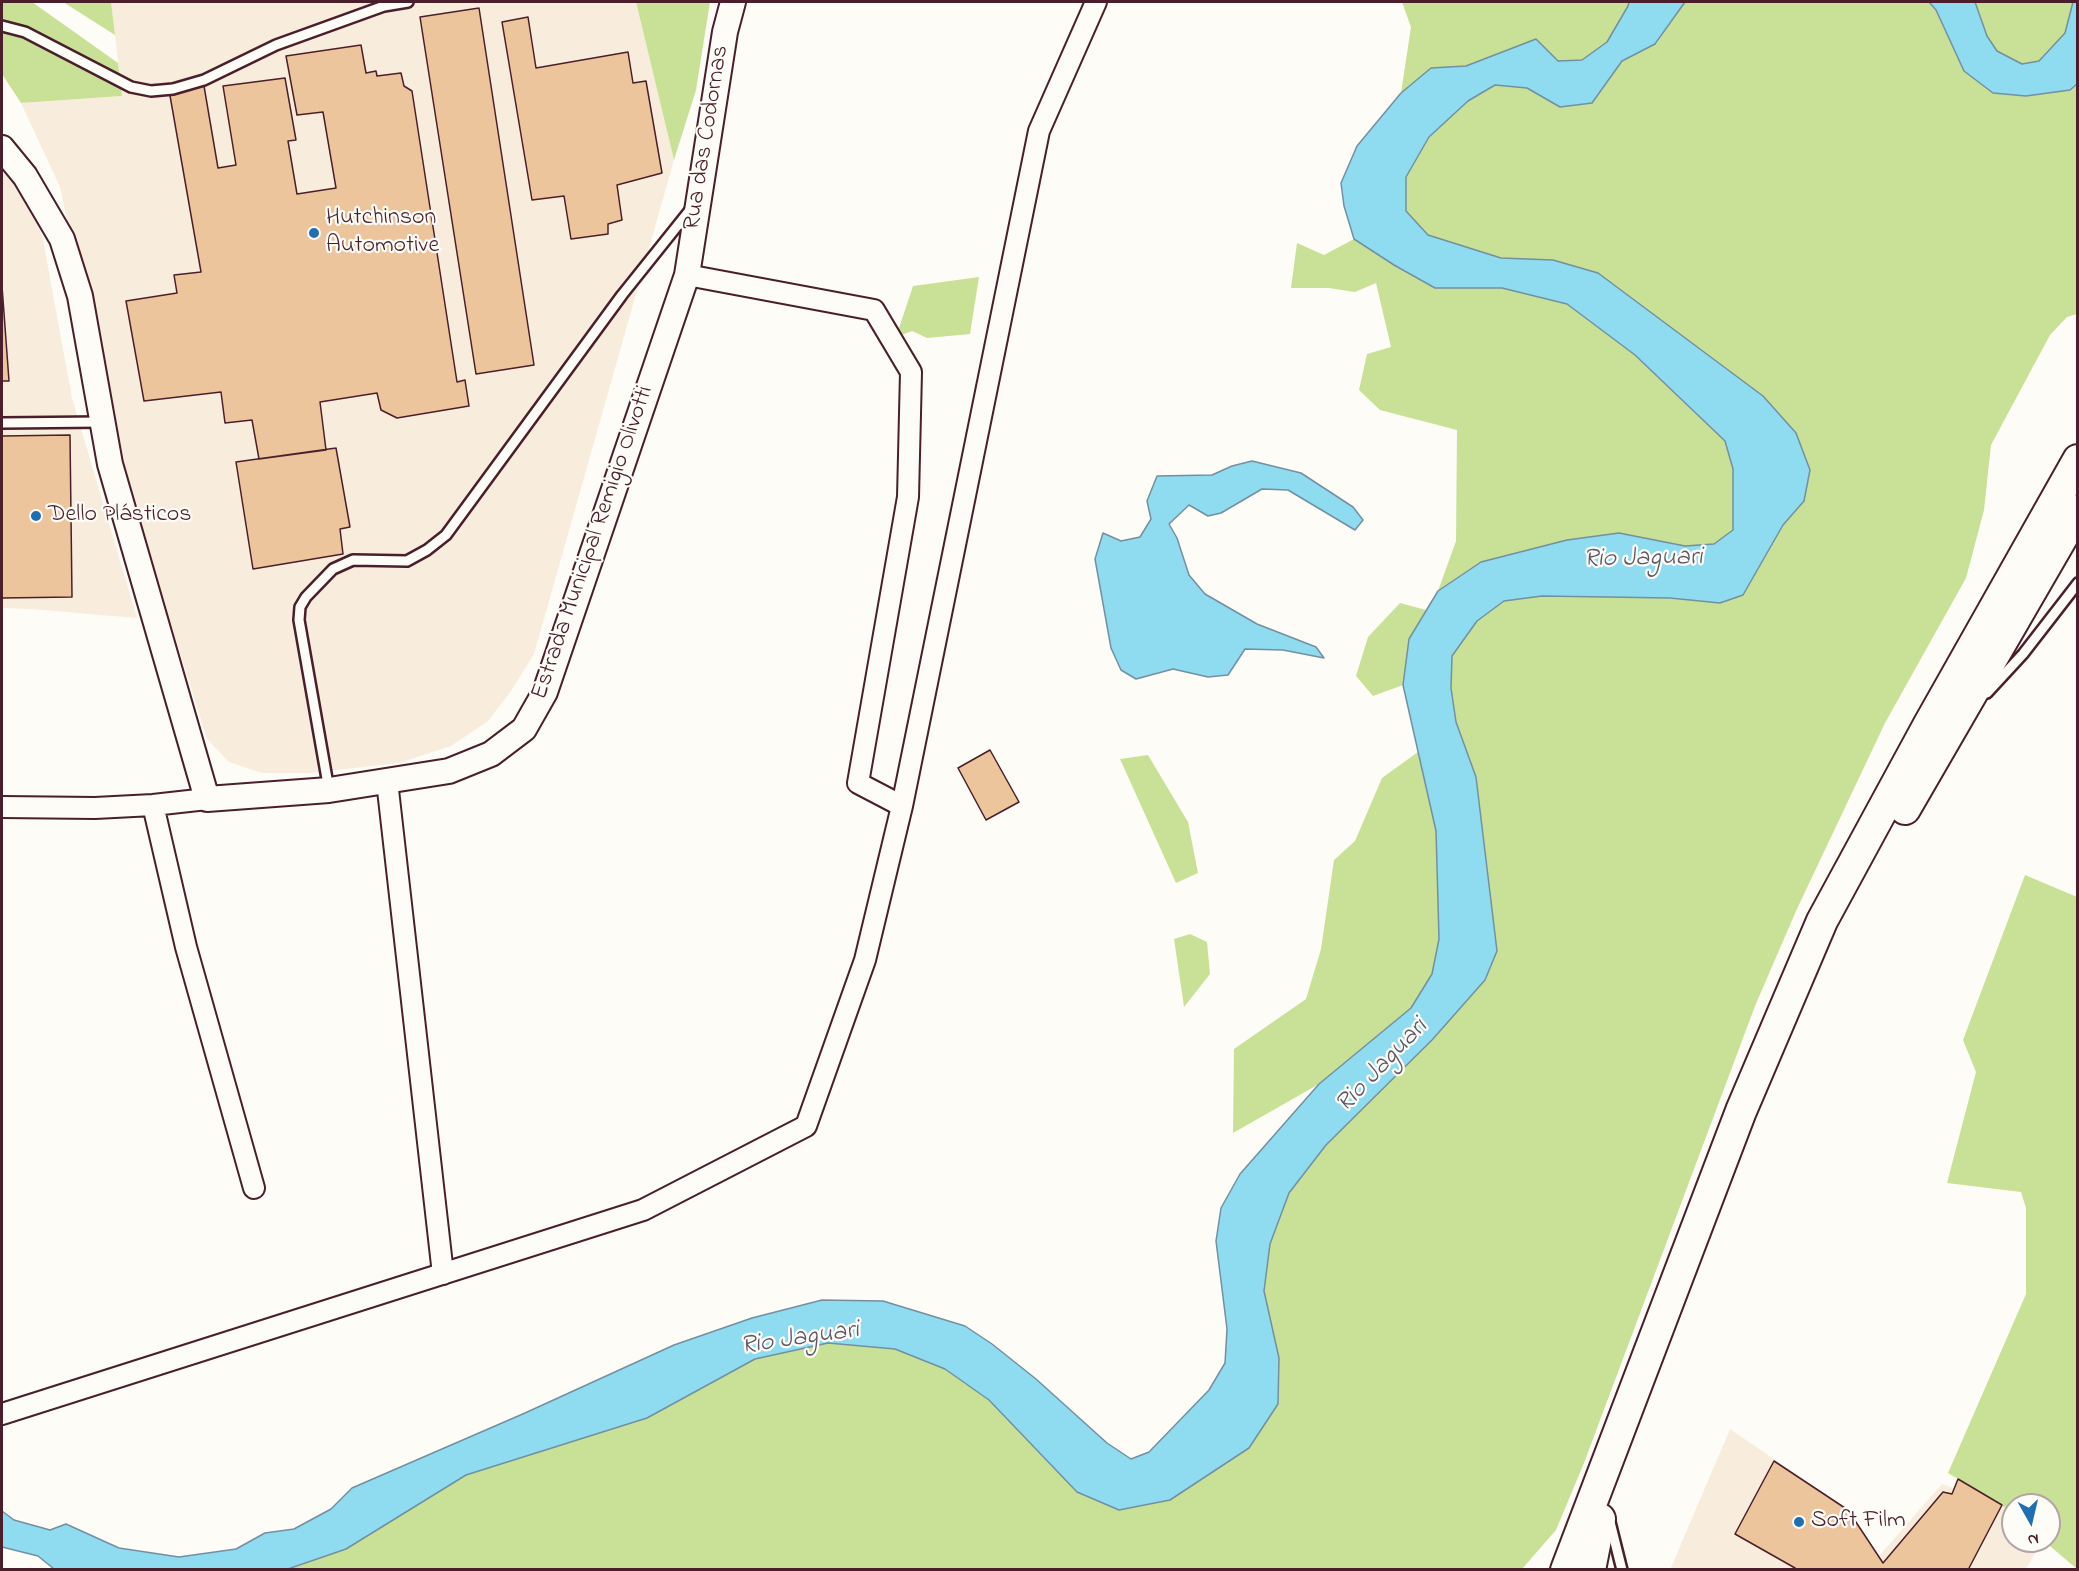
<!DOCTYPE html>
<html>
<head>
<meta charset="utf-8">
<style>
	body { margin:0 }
	#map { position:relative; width:2079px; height:1571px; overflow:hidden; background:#fdfcf7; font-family:"Indie Flower",sans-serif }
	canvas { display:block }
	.frame { position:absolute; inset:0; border:3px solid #4a1f2b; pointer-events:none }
	.north { position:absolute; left:2001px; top:1493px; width:60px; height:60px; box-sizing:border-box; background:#fdfcf7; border:2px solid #b5a4a5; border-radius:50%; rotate:172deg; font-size:16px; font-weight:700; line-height:24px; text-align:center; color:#4a1f2b }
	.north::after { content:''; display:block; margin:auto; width:21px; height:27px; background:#1f6fb2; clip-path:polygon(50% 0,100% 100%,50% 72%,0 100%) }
</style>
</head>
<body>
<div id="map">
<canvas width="2079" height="1571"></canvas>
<div class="frame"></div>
<div class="north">N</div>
</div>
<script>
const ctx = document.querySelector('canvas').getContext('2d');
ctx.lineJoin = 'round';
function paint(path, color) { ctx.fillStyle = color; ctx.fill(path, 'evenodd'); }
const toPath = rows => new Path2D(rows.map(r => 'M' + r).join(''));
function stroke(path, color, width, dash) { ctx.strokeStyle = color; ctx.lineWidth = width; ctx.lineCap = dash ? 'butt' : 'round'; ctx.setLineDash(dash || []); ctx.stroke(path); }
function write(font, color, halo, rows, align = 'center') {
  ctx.font = font + ' "Indie Flower",sans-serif'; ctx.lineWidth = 4.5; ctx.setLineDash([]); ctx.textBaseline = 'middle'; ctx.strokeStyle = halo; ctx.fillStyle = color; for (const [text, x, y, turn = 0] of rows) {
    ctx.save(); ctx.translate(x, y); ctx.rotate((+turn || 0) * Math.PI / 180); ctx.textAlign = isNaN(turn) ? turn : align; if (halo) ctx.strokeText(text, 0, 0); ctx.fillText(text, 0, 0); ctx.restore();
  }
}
paint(toPath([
	[111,2,636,2,674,160,534,654,511,691,488,721,451,746,399,763,308,773,262,773,229,762,207,739,117,452,60,187,21,103,122,96],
	[2,160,29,192,43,240,72,398,137,618,31,609,2,608],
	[1730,1429,1848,1510,1879,1556,1942,1484,1954,1488,1958,1479,2002,1505,2013,1515,2013,1541,2042,1541,2026,1569,1670,1570]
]), '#f8ecdc');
paint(toPath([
	[2,2,32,2,118,63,122,96,21,103,2,74],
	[63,2,111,2,115,35],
	[636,2,710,2,696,90,674,160],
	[1402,2,1629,2,1628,6,1607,42,1582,60,1558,61,1536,39,1466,66,1431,68,1401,93,1411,27],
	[1685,2,1929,2,1936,10,1964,71,2070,90,2077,84,2077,314,2067,317,2050,335,1991,445,1984,510,1966,578,1885,723,1796,911,1755,1006,1584,1463,1556,1530,1522,1569,288,1570,346,1549,466,1475,647,1418,755,1359,828,1343,895,1349,945,1369,989,1400,1077,1492,1119,1510,1279,1358,1264,1291,1270,1244,1289,1193,1326,1145,1432,1040,1486,861,1476,777,1456,722,1451,688,1452,656,1477,621,1504,601,1542,596,1670,598,1720,603,1743,595,1783,525,1803,501,1553,260,1501,258,1428,235,1406,211,1406,177,1429,137,1468,101,1495,85,1527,88,1560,107,1592,103,1622,61,1657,43],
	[1975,2,2073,2,2065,33,2039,61,2022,64,1997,51,1987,36],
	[1354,239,1394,265,1435,288,1502,288,1567,304,1635,355,1725,441,1733,469,1733,530,1714,544,1685,546,1619,533,1481,562,1438,591,1456,541,1457,430,1380,410,1359,390,1367,354,1391,347,1376,283,1355,292,1329,288,1291,288,1297,243,1324,255],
	[979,277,970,334,927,338,912,331,896,337,913,286],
	[1400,603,1426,610,1409,639,1403,685,1373,696,1356,676,1368,637],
	[1418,752,1436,831,1439,939,1432,974,1411,1008,1319,1084,1233,1133,1234,1049,1306,999,1321,949,1334,860,1355,841,1382,778],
	[1148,755,1188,822,1198,873,1176,883,1120,759],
	[2025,875,2077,897,2077,1569,2044,1541,2049,1541,2049,1505,2013,1505,2013,1515,2002,1505,1948,1473,2026,1294,2026,1208,2021,1192,1947,1183,1976,1072,1963,1040],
	[1190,934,1207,942,1210,974,1184,1007,1174,939]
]), '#c9e196');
const water = toPath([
	[1629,2,1685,2,1655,44,1622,61,1592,103,1560,107,1527,88,1495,85,1468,101,1429,137,1406,177,1406,211,1428,235,1501,258,1553,260,1598,273,1763,396,1796,433,1810,470,1804,501,1783,525,1743,595,1720,603,1670,598,1542,596,1504,601,1477,621,1452,656,1451,688,1456,722,1476,777,1497,951,1485,980,1432,1040,1326,1145,1289,1193,1270,1244,1264,1291,1279,1358,1278,1404,1249,1448,1170,1500,1119,1510,1077,1492,989,1400,945,1369,895,1349,828,1343,755,1359,647,1418,466,1475,346,1549,288,1569,54,1569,38,1556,2,1547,2,1511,14,1520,50,1530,66,1524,119,1548,179,1557,236,1549,265,1533,294,1529,331,1509,352,1488,525,1413,674,1345,752,1318,822,1300,883,1301,965,1326,992,1344,1036,1379,1107,1443,1131,1459,1149,1452,1209,1390,1225,1363,1227,1329,1216,1241,1221,1208,1240,1174,1319,1084,1411,1008,1432,974,1439,939,1436,831,1403,685,1409,639,1438,591,1481,562,1567,540,1619,533,1685,546,1714,544,1733,530,1733,469,1725,441,1635,355,1567,304,1502,288,1435,288,1394,265,1354,239,1344,206,1341,183,1357,146,1401,93,1431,68,1466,66,1536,39,1558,61,1582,60,1607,42,1628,6,1629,2],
	[1929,2,1975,2,1987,36,1997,51,2022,64,2039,61,2065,33,2073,2,2077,2,2077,84,2070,90,2026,96,1993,93,1964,71,1936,10,1929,2],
	[1252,461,1301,473,1353,507,1363,520,1355,530,1288,490,1262,489,1221,513,1208,516,1189,505,1169,524,1177,538,1189,575,1205,594,1257,624,1316,647,1324,658,1283,650,1245,649,1228,675,1208,677,1173,669,1136,679,1121,670,1111,648,1095,559,1103,533,1121,541,1140,537,1151,519,1147,501,1157,476,1212,475,1232,466,1252,461]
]);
paint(water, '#8fdbf0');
stroke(water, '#7390a1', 1.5);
const building = toPath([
	[479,8,534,365,476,374,420,17,479,8],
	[528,17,536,68,628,52,633,83,646,81,662,173,617,185,622,220,608,224,608,234,571,239,564,196,532,200,502,22,528,17],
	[361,45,366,73,376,71,377,76,401,73,404,86,412,91,457,382,465,380,469,406,397,418,381,410,377,393,320,402,326,450,259,459,252,420,225,423,221,392,144,401,126,301,177,293,174,275,201,272,169,90,204,86,218,168,236,165,223,86,285,78,296,140,288,141,297,194,336,188,323,112,297,115,286,56,361,45],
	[2,286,9,381,2,381,2,286],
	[70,435,72,597,2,598,2,436,70,435],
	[336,448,350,527,340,529,343,554,253,569,236,462,336,448],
	[990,750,1019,802,986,820,958,768,990,750],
	[1774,1461,1848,1510,1883,1563,1943,1492,1952,1494,1958,1479,2002,1505,1968,1570,1794,1570,1795,1568,1735,1534,1774,1461]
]);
paint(building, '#edc59c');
stroke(building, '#4a1f2b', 1.5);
const service = toPath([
	[2,26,25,32,131,87,151,91,173,89,204,80,276,45,384,6,408,2],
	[2,423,101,422],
	[1987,693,2023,654,2078,583],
	[329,790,299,620,300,607,306,597,333,569,353,560,407,561,427,550,446,535,622,295,690,210],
	[1610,1522,1622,1570]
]);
const minor = toPath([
	[687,275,874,310,911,372,908,497,858,783,902,806],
	[387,781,443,1274],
	[153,805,186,947,254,1188],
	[2,807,95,808,153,805,207,799],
	[2,1414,643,1210,806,1126,865,960,902,806,1039,131,1096,2]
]);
const tertiary = toPath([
	[2,148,25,176,62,239,80,296,110,464,207,799,329,790,449,771,491,754,524,729,545,692,687,275,725,32,733,2]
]);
const primary = toPath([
	[1905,809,2078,510],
	[1566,1570,1741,1111,1822,921,1929,724,2078,460],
	[1590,1570,1600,1519]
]);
stroke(service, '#4a1f2b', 14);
stroke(minor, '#4a1f2b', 24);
stroke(tertiary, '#4a1f2b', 28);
stroke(primary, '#4a1f2b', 34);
stroke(service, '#fdfcf7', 9);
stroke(minor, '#fdfcf7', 20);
stroke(tertiary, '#fdfcf7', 24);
stroke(primary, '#fdfcf7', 30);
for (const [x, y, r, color] of [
	[314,233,6,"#1f6fb2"],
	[36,516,6,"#1f6fb2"],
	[1799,1522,6,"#1f6fb2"]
]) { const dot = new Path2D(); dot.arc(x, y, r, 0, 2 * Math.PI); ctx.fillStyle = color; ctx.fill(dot); stroke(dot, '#fdfcf7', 2); }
write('24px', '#4a1f2b', '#fdfcf7', [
	["Rua das Codornas",708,138,-81],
	["Estrada Municipal Remigio Olivotti",594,543,-71]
]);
write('24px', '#4a1f2b', '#fdfcf7', [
	["Hutchinson",326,219],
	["Automotive",326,247],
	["Dello Plásticos",48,516],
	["Soft Film",1811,1522]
], 'left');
write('italic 26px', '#5f5766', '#fdfcf7', [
	["Rio Jaguari",1643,560,-1],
	["Rio Jaguari",1383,1067,-46],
	["Rio Jaguari",800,1340,-8]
]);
</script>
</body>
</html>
